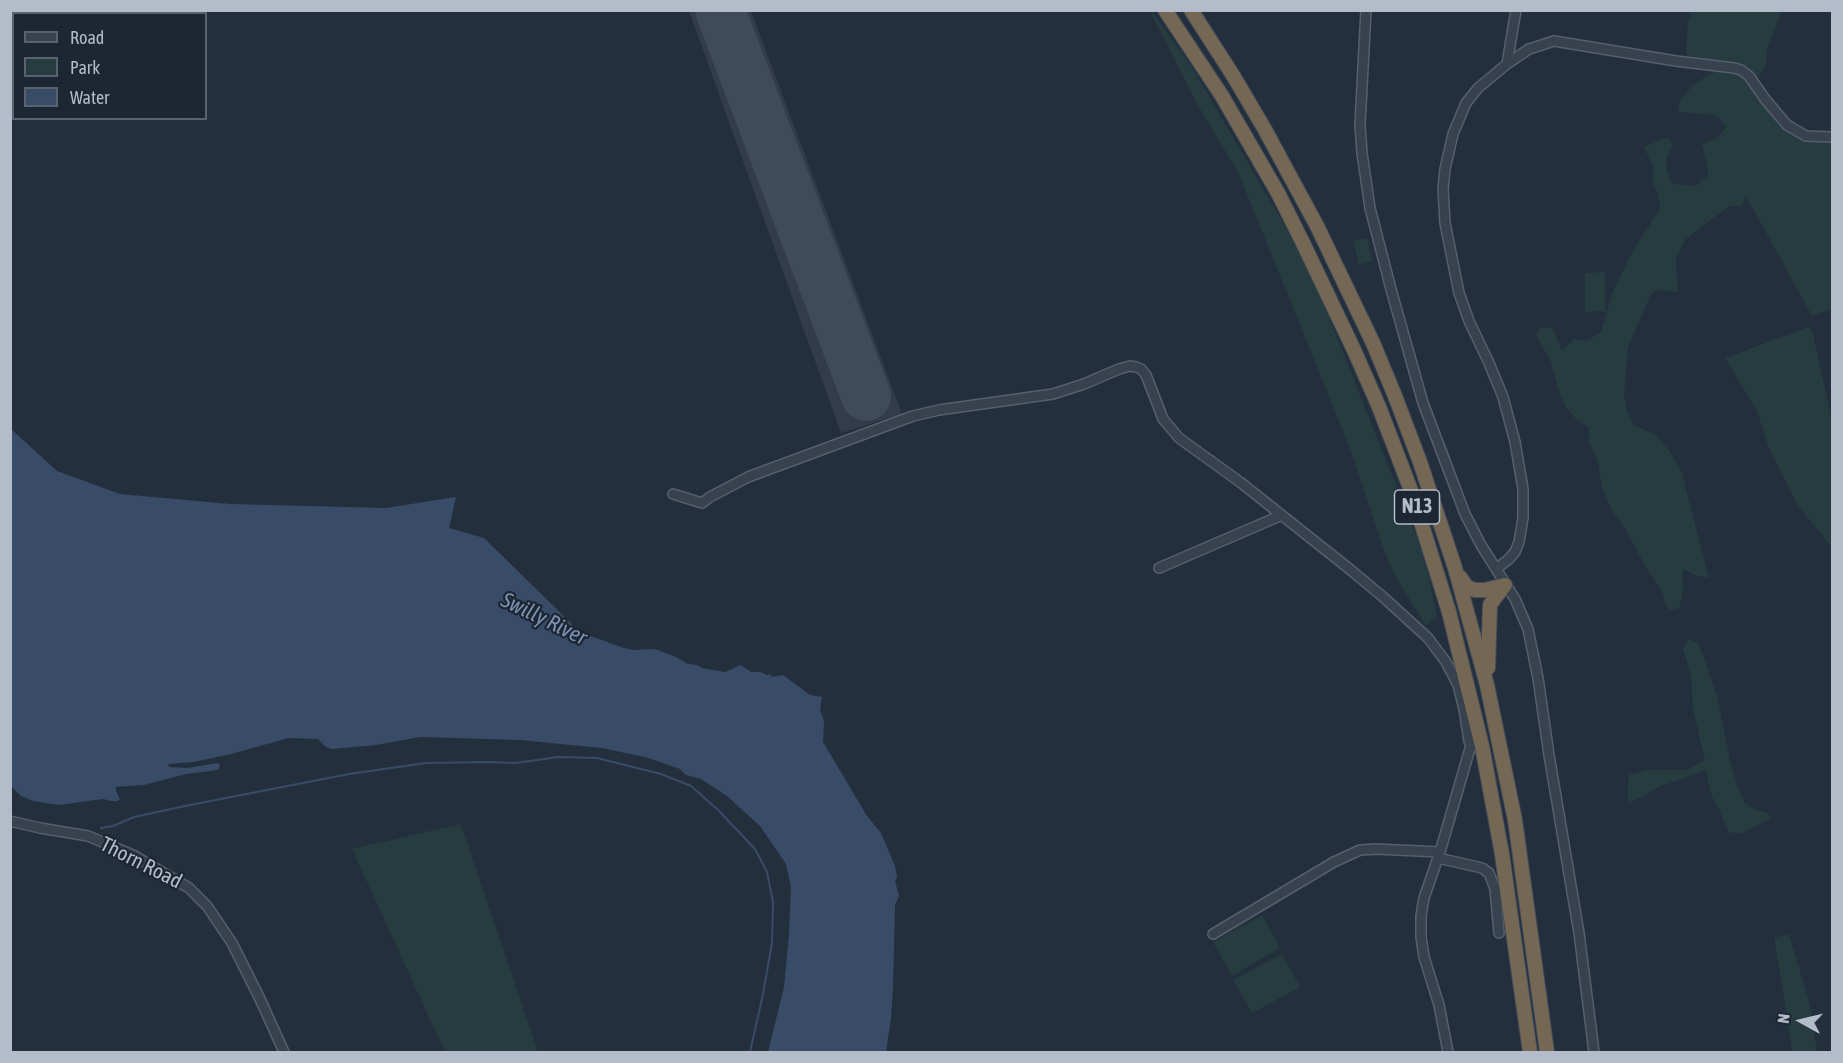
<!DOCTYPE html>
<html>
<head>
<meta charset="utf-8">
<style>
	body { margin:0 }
	#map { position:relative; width:1843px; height:1063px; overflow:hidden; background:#242f3e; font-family:"Asap Condensed",sans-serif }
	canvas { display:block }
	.frame { position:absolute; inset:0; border:12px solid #b4bcc9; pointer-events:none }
	.legend { position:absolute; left:12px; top:12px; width:195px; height:108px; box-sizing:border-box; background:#1d2633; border:2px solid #59626f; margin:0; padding:8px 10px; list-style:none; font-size:18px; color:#b4bcc9 }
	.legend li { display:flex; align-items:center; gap:12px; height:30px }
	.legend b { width:30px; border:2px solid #59626f }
	.north { position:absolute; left:1771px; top:991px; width:60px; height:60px; -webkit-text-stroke:4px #1d2633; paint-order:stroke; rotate:278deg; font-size:16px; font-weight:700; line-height:24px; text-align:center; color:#b4bcc9 }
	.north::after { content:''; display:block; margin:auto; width:21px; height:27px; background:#b4bcc9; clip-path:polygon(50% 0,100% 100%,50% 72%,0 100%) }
</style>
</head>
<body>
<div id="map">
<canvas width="1843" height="1063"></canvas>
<div class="frame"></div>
<ul class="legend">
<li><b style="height:8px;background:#38414e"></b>Road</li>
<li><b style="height:16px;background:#263c3f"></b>Park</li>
<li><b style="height:16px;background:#394c67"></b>Water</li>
</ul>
<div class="north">N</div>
</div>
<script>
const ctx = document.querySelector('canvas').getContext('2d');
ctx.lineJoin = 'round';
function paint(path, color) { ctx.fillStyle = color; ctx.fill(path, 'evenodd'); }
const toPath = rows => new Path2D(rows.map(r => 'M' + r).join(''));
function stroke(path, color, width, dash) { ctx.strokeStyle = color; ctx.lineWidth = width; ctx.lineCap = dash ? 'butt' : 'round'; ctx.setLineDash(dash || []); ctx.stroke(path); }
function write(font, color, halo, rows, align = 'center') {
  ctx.font = font + ' "Asap Condensed",sans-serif'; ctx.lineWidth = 4.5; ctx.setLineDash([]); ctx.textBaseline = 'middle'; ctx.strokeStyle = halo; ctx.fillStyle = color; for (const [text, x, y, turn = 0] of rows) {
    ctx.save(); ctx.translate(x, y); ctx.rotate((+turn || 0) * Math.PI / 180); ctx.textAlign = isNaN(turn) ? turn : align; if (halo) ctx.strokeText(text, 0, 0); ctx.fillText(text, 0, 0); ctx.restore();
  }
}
paint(toPath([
	[689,11,751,11,902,414,841,433]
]), '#323c4b');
paint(toPath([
	[1150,11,1152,11,1193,69,1309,267,1419,543,1429,577,1437,617,1426,626,1393,572,1383,547,1351,451,1238,172,1196,102],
	[1692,11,1784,11,1781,12,1767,49,1766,65,1757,80,1746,68,1717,60,1697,61,1690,58,1686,52,1688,21],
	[1714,71,1737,73,1746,80,1780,127,1801,139,1821,143,1832,142,1832,309,1812,316,1746,196,1742,206,1730,206,1698,229,1686,239,1680,249,1676,260,1678,292,1657,290,1650,296,1628,348,1624,397,1628,414,1634,425,1655,434,1670,452,1681,470,1709,578,1695,575,1684,569,1682,574,1683,590,1679,608,1670,610,1665,604,1662,591,1645,566,1624,526,1612,511,1603,491,1597,459,1589,443,1589,428,1575,418,1566,407,1559,391,1550,360,1536,335,1540,327,1552,328,1562,350,1574,339,1588,340,1601,332,1612,294,1622,273,1635,247,1660,209,1658,194,1653,182,1653,167,1644,147,1668,137,1673,146,1667,156,1666,169,1672,184,1696,186,1709,174,1702,144,1716,139,1727,126,1715,115,1678,112,1680,100,1692,86],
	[1367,238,1373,261,1359,265,1353,241],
	[1605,272,1605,311,1585,312,1585,273],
	[1808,327,1813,334,1832,421,1832,548,1797,504,1769,448,1757,411,1725,358],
	[1688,639,1698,643,1704,658,1718,699,1730,760,1738,789,1745,803,1754,809,1768,813,1770,819,1740,834,1729,832,1725,824,1718,807,1712,797,1706,770,1659,787,1630,803,1627,796,1629,775,1648,770,1687,770,1705,760,1693,710,1691,676,1683,648],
	[461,824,538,1052,445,1052,352,849],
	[1262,915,1280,948,1232,976,1213,942],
	[1789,934,1810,1005,1817,1052,1792,1052,1784,996,1774,938],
	[1282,954,1300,987,1252,1013,1233,980]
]), '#263c3f');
paint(toPath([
	[11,429,57,471,120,494,230,504,386,508,456,497,449,528,484,538,578,630,590,636,624,648,633,650,655,649,676,657,688,664,697,665,702,668,725,672,741,665,751,672,760,672,767,675,770,674,772,677,783,675,810,695,822,697,820,710,824,721,823,742,867,816,881,833,895,866,897,877,895,881,899,896,895,905,893,987,891,1018,886,1052,768,1052,784,987,789,934,791,887,786,864,760,826,727,796,701,779,686,775,680,769,649,758,602,748,520,740,420,737,376,745,332,749,326,747,318,739,289,738,231,754,194,762,168,764,169,767,188,768,217,763,220,765,218,770,186,774,144,785,116,787,116,791,120,799,117,801,111,801,103,799,59,805,33,801,21,796,10,785]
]), '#394c67');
stroke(toPath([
	[101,828,113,826,134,817,185,806,349,774,426,763,489,762,516,763,558,757,597,758,661,774,691,786,718,810,755,849,767,872,773,902,772,943,763,994,750,1052]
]), '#394c67', 2);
stroke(toPath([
	[720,10,866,396]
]), '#3f4a5a', 50);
const minor = toPath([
	[1366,10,1360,125,1362,153,1370,208,1392,293,1423,403,1442,453,1465,514,1481,545,1515,599,1528,629,1538,678,1549,755,1579,933,1594,1052],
	[1507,64,1529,49,1554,41,1676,61,1734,68,1741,70,1749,76,1765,99,1787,125,1806,136,1832,137],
	[673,494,702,503,710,497,748,477,913,416,939,410,1053,394,1084,384,1119,369,1130,366,1136,367,1141,369,1146,375,1163,419,1179,438,1240,482,1347,567,1382,596,1428,638,1446,662,1458,685,1464,709,1469,741,1471,745,1482,746],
	[1159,568,1282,515],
	[1496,569,1509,559,1515,552,1519,542,1523,518,1523,489,1515,442,1503,397,1489,363,1469,321,1459,293,1445,223,1443,189,1445,169,1453,134,1466,103,1478,88,1507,64,1516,10],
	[10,821,40,828,88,836,133,855,189,888,207,906,232,943,260,999,284,1052],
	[1438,858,1482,868,1489,873,1495,889,1499,933],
	[1213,934,1334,862,1360,850,1376,849,1440,852],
	[1448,1052,1439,1005,1424,957,1421,937,1421,916,1424,898,1440,852,1471,745]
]);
const highway = toPath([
	[1165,10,1222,96,1278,193,1303,243,1354,350,1379,407,1412,493,1449,612,1482,746,1502,854,1530,1052],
	[1191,10,1234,77,1264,128,1317,226,1373,343,1395,396,1420,462,1455,568,1487,685,1515,820,1547,1052],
	[1460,577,1467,587,1475,590,1485,590,1505,585],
	[1488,668,1490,605,1494,599,1505,585]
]);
stroke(minor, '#565f6c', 12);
stroke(highway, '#434c59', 16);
stroke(minor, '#38414e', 9);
stroke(highway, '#746855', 14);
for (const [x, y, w] of [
	[1417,507,45]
]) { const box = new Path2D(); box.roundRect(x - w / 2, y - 17, w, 34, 4.5); ctx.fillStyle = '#1d2633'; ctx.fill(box); stroke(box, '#b4bcc9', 1.5); }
write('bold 20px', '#b4bcc9', null, [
	["N13",1417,507]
]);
write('21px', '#b4bcc9', '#1d2633', [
	["Thorn Road",141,863,27]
]);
write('italic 22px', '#7c92b1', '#1d2633', [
	["Swilly River",544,619,26]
]);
</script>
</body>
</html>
